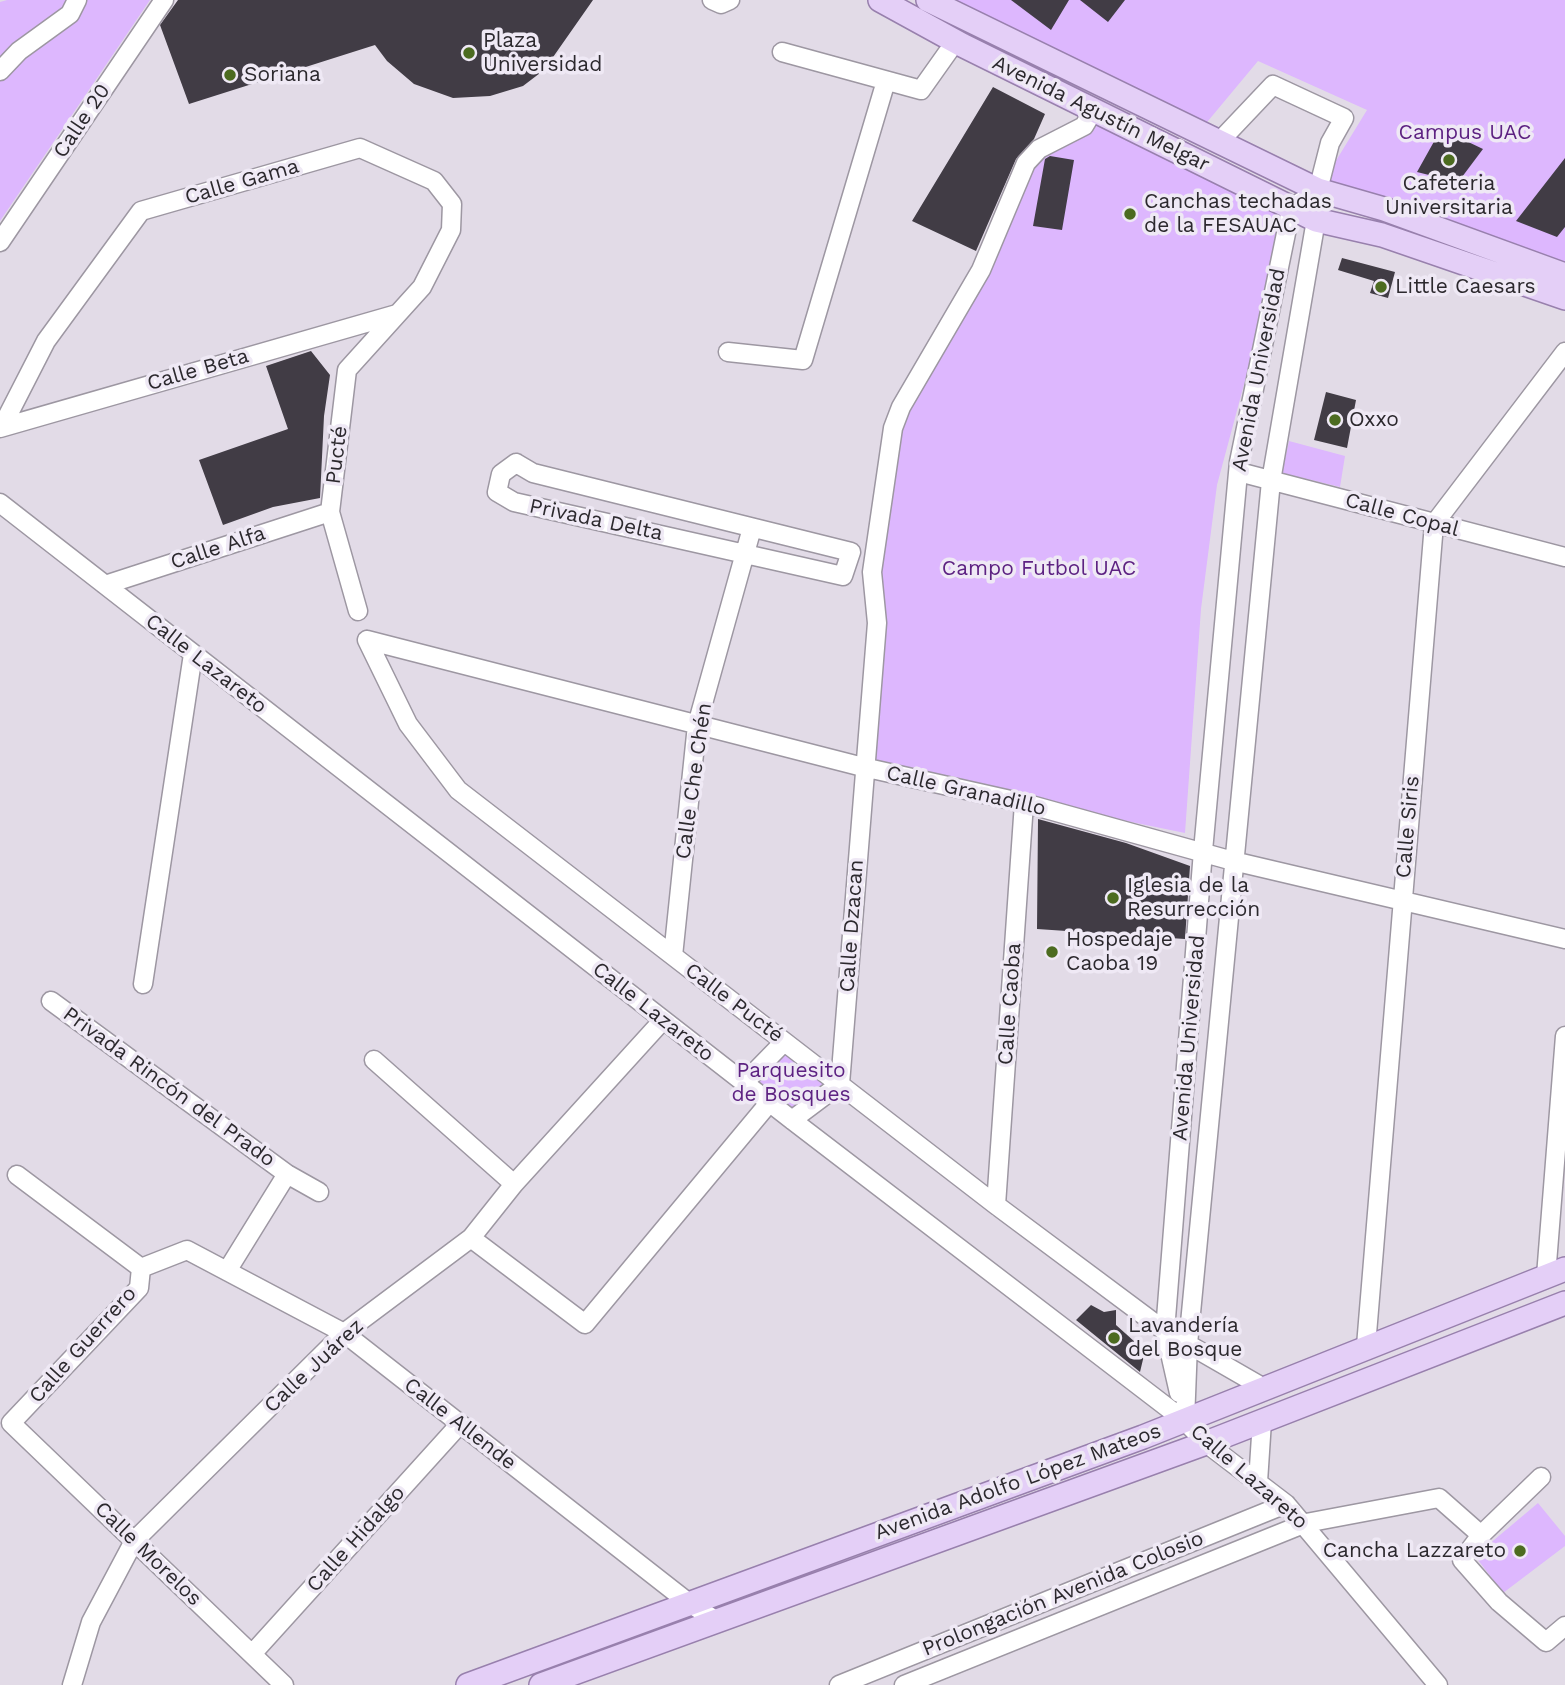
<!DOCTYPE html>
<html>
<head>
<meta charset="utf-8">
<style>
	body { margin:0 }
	canvas { display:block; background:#e2dbe7 }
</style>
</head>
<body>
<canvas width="1565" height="1685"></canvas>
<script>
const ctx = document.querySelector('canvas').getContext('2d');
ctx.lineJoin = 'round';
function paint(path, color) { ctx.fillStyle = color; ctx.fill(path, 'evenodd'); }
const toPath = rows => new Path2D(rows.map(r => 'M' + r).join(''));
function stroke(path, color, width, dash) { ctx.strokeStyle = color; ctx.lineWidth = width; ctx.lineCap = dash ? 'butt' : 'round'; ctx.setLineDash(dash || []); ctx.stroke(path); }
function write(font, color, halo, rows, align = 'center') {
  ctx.font = font + ' "Work Sans",sans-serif'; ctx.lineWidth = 7; ctx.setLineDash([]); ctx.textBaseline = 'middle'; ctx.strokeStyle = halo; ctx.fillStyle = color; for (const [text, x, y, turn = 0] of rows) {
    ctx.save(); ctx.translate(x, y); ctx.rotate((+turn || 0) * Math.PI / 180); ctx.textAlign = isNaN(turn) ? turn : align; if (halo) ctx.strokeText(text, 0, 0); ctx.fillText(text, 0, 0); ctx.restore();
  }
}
paint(toPath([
	[7,0,150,0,0,221,0,2],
	[953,0,1565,0,1565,275,1318,190,1367,110,1258,61,1203,127],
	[1093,111,1291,209,1217,485,1201,609,1185,833,863,767,872,572,893,428,981,270,1026,163],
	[1289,441,1345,456,1340,487,1282,473],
	[785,1045,835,1085,792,1116,747,1083],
	[1538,1503,1565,1536,1565,1546,1503,1593,1475,1556]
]), '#ddb7fe');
paint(toPath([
	[178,0,593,0,544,70,523,86,490,96,453,98,414,84,387,61,375,45,189,104,160,25],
	[1011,0,1069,0,1051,30],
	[1080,0,1125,0,1108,22],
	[993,87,1045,114,1034,139,1016,159,976,251,912,221],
	[1441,129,1483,149,1453,189,1437,177,1417,172],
	[1050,156,1074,160,1062,230,1033,226,1045,159],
	[1565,158,1565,227,1557,237,1516,221],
	[1342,258,1395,272,1388,298,1370,293,1374,281,1338,270],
	[311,351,330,375,324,416,320,498,273,507,223,525,199,460,288,429,266,366],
	[1326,392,1356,400,1347,448,1314,440],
	[1038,819,1126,843,1190,866,1185,939,1037,929],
	[1091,1305,1104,1312,1116,1310,1116,1325,1145,1351,1140,1372,1076,1320]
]), '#413c45');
const minor = toPath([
	[712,0,721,4,730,0],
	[782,52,921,90,955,42],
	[0,71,19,51,70,14,77,0],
	[0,242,164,0],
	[728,352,803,360,886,81],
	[3,425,46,341,141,211,360,148,434,181,452,204,451,230,422,287,347,370,330,512,358,611],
	[0,428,397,314],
	[516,463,533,473,851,552,843,576,514,502,497,492,501,474,516,463],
	[1239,472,1565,557],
	[0,503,792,1120,1185,1421,1206,1443,1286,1504,1438,1685],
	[105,585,330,512],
	[367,640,863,767,1024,803,1233,861,1565,939],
	[367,640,408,724,458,790,996,1205,1165,1331,1264,1388],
	[673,956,697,725,752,528],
	[143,984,193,654],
	[51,1001,287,1174,319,1192],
	[374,1060,514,1184],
	[744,1083,784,1042],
	[792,1120,840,1084,877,623,872,572,893,428,901,407,981,270,1026,163,1039,149,1084,126,1093,111],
	[17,1175,141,1268],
	[996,1205,1024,803],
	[471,1238,585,1324,769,1103],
	[227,1271,287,1174],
	[1546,1276,1565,1036],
	[1366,1346,1434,524,1565,352],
	[1179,1393,1165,1331,1203,851,1239,462,1291,209,1302,201],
	[1185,1421,1188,1344,1271,481,1316,220,1318,190,1330,143,1344,118,1273,85,1218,143],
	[1541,1477,1481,1535,1462,1560,1499,1602,1546,1642,1565,1626],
	[1258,1482,1262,1421],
	[252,1654,460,1424],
	[72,1685,91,1622,134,1541,344,1333,471,1238,514,1184,663,1020],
	[284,1685,11,1423,139,1288,141,1268,187,1250,344,1333,689,1603,717,1621],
	[839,1685,1286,1504],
	[904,1685,1306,1523,1439,1498,1481,1535]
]);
const major = toPath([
	[880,0,962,45,1316,220,1382,235,1565,298],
	[928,0,1318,190,1384,209,1565,275],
	[468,1685,1143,1437,1565,1269],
	[541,1685,1206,1443,1565,1303]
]);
stroke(minor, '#9d97a2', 21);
stroke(major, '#9880ad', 26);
stroke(minor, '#fff', 18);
stroke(major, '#e4cff7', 23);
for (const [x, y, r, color] of [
	[469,53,7,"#4c6b20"],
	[230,75,7,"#4c6b20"],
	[1449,160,7,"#4c6b20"],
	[1130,214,7,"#4c6b20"],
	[1381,287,7,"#4c6b20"],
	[1335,420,7,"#4c6b20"],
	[1113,898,7,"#4c6b20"],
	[1052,952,7,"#4c6b20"],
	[1114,1338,7,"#4c6b20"],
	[1520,1551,7,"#4c6b20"]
]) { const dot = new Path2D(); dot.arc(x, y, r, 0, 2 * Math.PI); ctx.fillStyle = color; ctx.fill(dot); stroke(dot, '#efe9f5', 2.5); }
write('21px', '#2c292e', '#efe9f5', [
	["Plaza",483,41],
	["Universidad",483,65],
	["Soriana",244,75],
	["Cafeteria",1449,184,"center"],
	["Universitaria",1449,208,"center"],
	["Canchas techadas",1144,202],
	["de la FESAUAC",1144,226],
	["Little Caesars",1395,287],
	["Oxxo",1349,420],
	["Iglesia de la",1127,886],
	["Resurrección",1127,910],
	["Hospedaje",1066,940],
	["Caoba 19",1066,964],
	["Lavandería",1128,1326],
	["del Bosque",1128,1350],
	["Cancha Lazzareto",1506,1551,"right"]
], 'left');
write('21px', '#2c292e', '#efe9f5', [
	["Avenida Agustín Melgar",1101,114,26],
	["Calle 20",82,121,-56],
	["Calle Gama",242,182,-16],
	["Calle Beta",198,370,-16],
	["Avenida Universidad",1259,370,-79],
	["Pucté",337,455,-83],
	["Calle Copal",1402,515,15],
	["Privada Delta",596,520,12],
	["Calle Alfa",218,548,-18],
	["Calle Lazareto",206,664,38],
	["Calle Che Chén",694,781,-82],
	["Calle Granadillo",966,791,13],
	["Calle Siris",1408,827,-85],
	["Calle Dzacan",852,926,-86],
	["Calle Pucté",734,1003,37],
	["Calle Caoba",1010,1004,-86],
	["Calle Lazareto",653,1012,38],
	["Avenida Universidad",1189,1038,-85],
	["Privada Rincón del Prado",169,1087,36],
	["Calle Guerrero",83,1345,-48],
	["Calle Juárez",314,1366,-43],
	["Calle Allende",460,1424,38],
	["Calle Lazareto",1249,1477,41],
	["Avenida Adolfo López Mateos",1018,1482,-20],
	["Calle Hidalgo",356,1539,-48],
	["Calle Morelos",148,1554,44],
	["Prolongación Avenida Colosio",1063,1594,-22]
]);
write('21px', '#5d2282', '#efe9f5', [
	["Campus UAC",1465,133],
	["Campo Futbol UAC",1039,569],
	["Parquesito",791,1071],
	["de Bosques",791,1095]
]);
</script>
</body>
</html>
